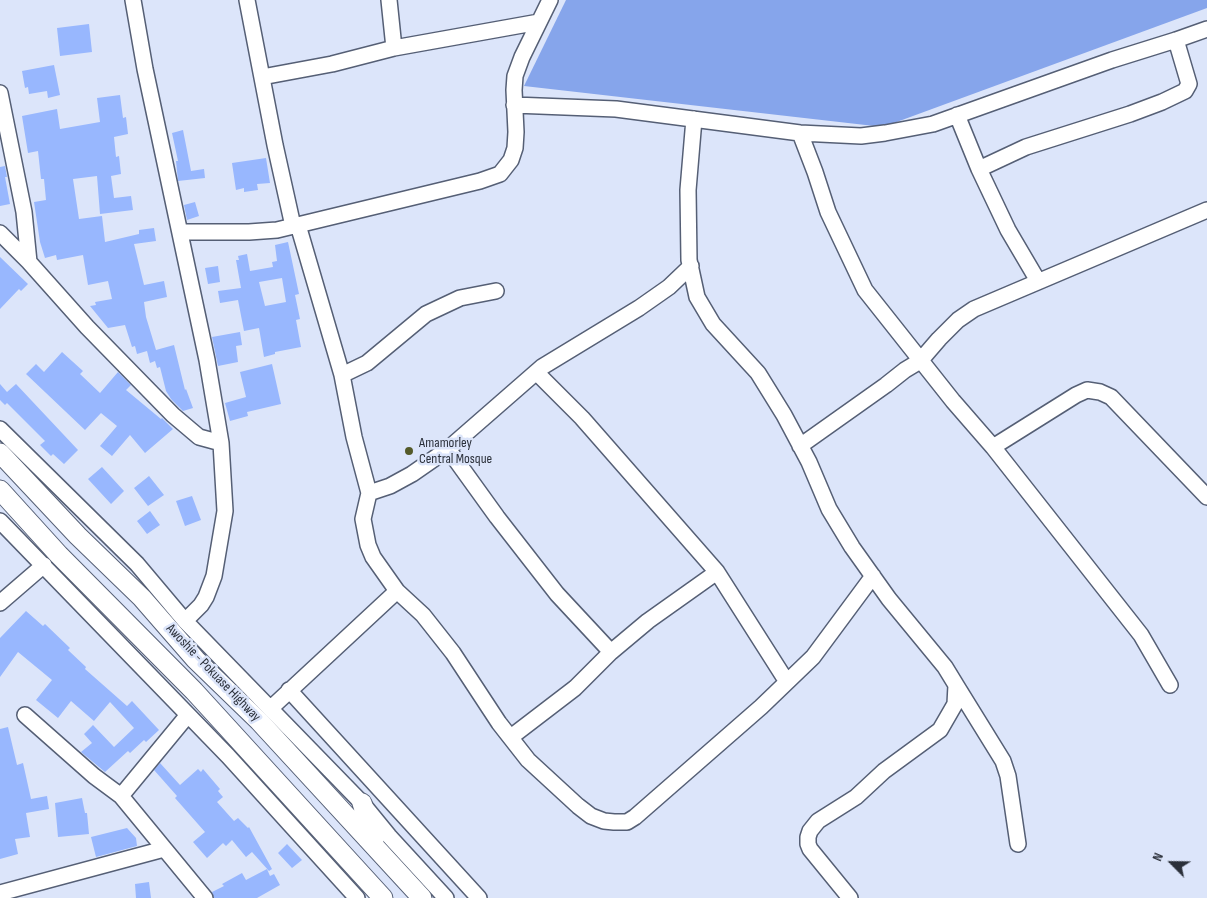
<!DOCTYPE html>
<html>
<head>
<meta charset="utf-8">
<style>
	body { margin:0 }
	#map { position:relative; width:1207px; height:898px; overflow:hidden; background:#dce5fa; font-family:"Sofia Sans Condensed",sans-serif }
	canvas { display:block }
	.north { position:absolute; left:1147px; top:838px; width:50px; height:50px; -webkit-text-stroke:4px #dce5fa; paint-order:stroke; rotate:293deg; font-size:14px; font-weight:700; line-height:20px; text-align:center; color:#2b303a }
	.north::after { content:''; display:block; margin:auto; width:18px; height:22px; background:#2b303a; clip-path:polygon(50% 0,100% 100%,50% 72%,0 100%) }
</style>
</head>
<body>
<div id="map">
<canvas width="1207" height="898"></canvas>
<div class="north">N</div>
</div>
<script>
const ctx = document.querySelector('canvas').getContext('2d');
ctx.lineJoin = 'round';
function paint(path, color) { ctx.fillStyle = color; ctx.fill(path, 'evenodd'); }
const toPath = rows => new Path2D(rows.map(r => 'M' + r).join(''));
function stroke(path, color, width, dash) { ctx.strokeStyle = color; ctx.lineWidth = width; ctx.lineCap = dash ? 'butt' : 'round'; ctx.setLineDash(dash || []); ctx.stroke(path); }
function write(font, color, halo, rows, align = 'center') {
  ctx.font = font + ' "Sofia Sans Condensed",sans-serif'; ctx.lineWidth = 5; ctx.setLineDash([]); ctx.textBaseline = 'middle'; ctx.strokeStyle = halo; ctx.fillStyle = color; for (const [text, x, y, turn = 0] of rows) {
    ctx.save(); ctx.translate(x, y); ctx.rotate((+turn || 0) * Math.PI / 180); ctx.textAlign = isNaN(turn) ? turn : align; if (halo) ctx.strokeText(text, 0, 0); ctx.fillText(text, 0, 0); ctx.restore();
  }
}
paint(toPath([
	[566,0,1207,0,1207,8,883,127,524,86]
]), '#86a5eb');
paint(toPath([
	[89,24,92,52,60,56,57,28],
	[54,65,60,95,48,98,47,91,29,94,28,87,25,88,22,71],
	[120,95,123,118,126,117,128,134,114,137,116,157,119,156,121,174,111,176,114,198,131,196,133,210,100,214,97,176,73,179,79,219,102,216,105,242,139,234,139,230,154,228,156,241,134,244,144,285,164,281,167,297,144,302,146,317,156,350,174,345,185,390,186,389,193,408,183,411,171,399,166,391,160,367,157,368,155,361,150,363,147,351,137,354,135,346,132,347,125,325,108,328,90,306,96,305,95,302,112,299,108,281,88,285,83,255,57,260,56,255,45,258,40,242,34,202,46,200,44,179,41,179,38,151,28,153,22,116,57,109,60,129,100,122,97,98],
	[183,130,191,171,204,169,205,178,178,181,176,161,178,161,172,133],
	[266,158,270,183,257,184,258,190,244,192,244,188,236,190,232,163],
	[5,166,7,177,5,177,10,204,0,206,0,167],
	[195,202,199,216,187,220,184,205],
	[288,242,299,294,295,295,300,319,296,320,301,347,275,352,275,354,264,357,259,328,244,331,238,300,220,303,218,291,241,288,236,260,239,260,238,256,247,254,250,271,273,267,272,262,277,261,275,245],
	[282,278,286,302,265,306,259,282],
	[0,257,28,284,21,291,19,289,0,309],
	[218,266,220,282,208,284,205,268],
	[240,332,242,345,236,346,238,362,218,366,212,337],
	[62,352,83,371,80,374,100,393,118,372,131,385,126,390,161,419,162,418,173,429,145,453,130,435,112,456,100,446,117,426,101,413,85,430,26,374,36,364,44,372],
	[272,364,281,404,247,412,248,416,230,421,225,403,246,397,240,372],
	[0,384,7,392,16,384,78,450,64,464,53,454,51,456,40,445,45,441,7,403,5,405,0,400],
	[102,467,124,491,111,504,88,479],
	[149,476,164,495,148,506,134,488],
	[192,496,201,520,185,526,176,501],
	[150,511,160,525,147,534,137,521],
	[26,611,43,626,45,624,70,648,68,650,86,667,85,669,127,706,132,701,159,730,146,742,144,740,130,753,128,751,105,772,81,752,92,743,84,734,93,725,114,747,134,728,110,702,94,721,71,701,58,718,36,700,52,680,18,652,0,677,0,638],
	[8,727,17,765,23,763,31,799,47,796,49,809,26,813,30,837,15,839,18,854,0,859,0,729],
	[160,763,180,785,198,769,201,772,203,769,220,789,218,791,223,797,217,802,234,821,238,818,248,828,249,827,272,869,269,871,252,852,246,857,232,840,226,846,223,843,207,858,193,842,205,832,175,798,177,796,154,770],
	[82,798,85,813,87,813,89,834,58,837,55,803],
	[127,828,136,838,137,846,96,857,91,837],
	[287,844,302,860,292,868,278,853],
	[267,869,270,876,274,874,280,885,257,898,214,898,212,892,224,886,222,884,242,873,246,880],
	[149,882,151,898,136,898,135,884]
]), '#98b7fe');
const minor = toPath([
	[133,0,145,69,207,360,221,443,225,511,214,576,206,597,201,605,185,621],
	[247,0,275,145,293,226],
	[389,0,394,48],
	[262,77,332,64,394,48,539,22],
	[0,93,24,212,29,262],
	[514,105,616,109,800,133,861,136,885,133,933,124,1112,60,1176,40,1207,29],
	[957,115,979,169,1008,230,1038,281],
	[694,119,688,190,689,260,697,297,713,324,758,373,784,415,809,462,829,509,852,547,889,599,945,667,956,685,955,704,940,730,884,771,856,797,818,821,810,831,808,837,808,844,810,849,850,898],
	[800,133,815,172,828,212,865,290,953,401,993,447,1141,635,1170,685],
	[979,169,1026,147,1130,114,1162,102,1185,91,1189,84,1176,40],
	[298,225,342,375,354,437,369,493,363,519,368,545,373,557,397,591,423,615,453,653,499,723,528,760,578,806,591,816,604,821,614,822,627,822,635,817,761,707,813,657,873,576],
	[181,232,249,232,277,230,480,181,500,174,511,160,515,148,516,132,514,90,515,76,522,57,550,0],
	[0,233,29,262,87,327,173,415,199,437,221,443],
	[536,372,582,418,717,572,787,682],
	[342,375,367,363,426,314,460,298,496,291],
	[0,429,137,564,185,621,362,803,389,836,446,898],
	[800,446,886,385,905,370,920,361,939,339,958,320,974,309,1207,210],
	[993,447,1076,395,1087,390,1100,392,1111,397,1207,497],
	[448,449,497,517,557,594,611,652],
	[369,493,390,486,412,474,448,449,542,367,639,308,669,287,691,266],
	[0,521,228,756,357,898],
	[0,603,44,565],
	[956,685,1003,761,1008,776,1018,844],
	[289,690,479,898],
	[271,708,397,591],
	[25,715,94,776,121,796,205,898],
	[511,737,575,688,611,652,648,621,717,572],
	[121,796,187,716],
	[0,893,164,849]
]);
const major = toPath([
	[0,453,78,536,142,598,196,660,259,721,422,898],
	[0,490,59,555,194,691,383,898],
	[362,803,374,840]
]);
stroke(minor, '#555f75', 18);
stroke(major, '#555f75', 21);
stroke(minor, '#fff', 15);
stroke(major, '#fff', 19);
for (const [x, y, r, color] of [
	[409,451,5,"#545a29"]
]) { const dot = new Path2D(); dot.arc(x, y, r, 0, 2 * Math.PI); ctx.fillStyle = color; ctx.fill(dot); stroke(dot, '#dce5fa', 2); }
write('14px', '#2b303a', '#dce5fa', [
	["Amamorley",419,443],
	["Central Mosque",419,459]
], 'left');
write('14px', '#2b303a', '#dce5fa', [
	["Awoshie - Pokuase Highway",213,673,46]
]);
</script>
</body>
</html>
